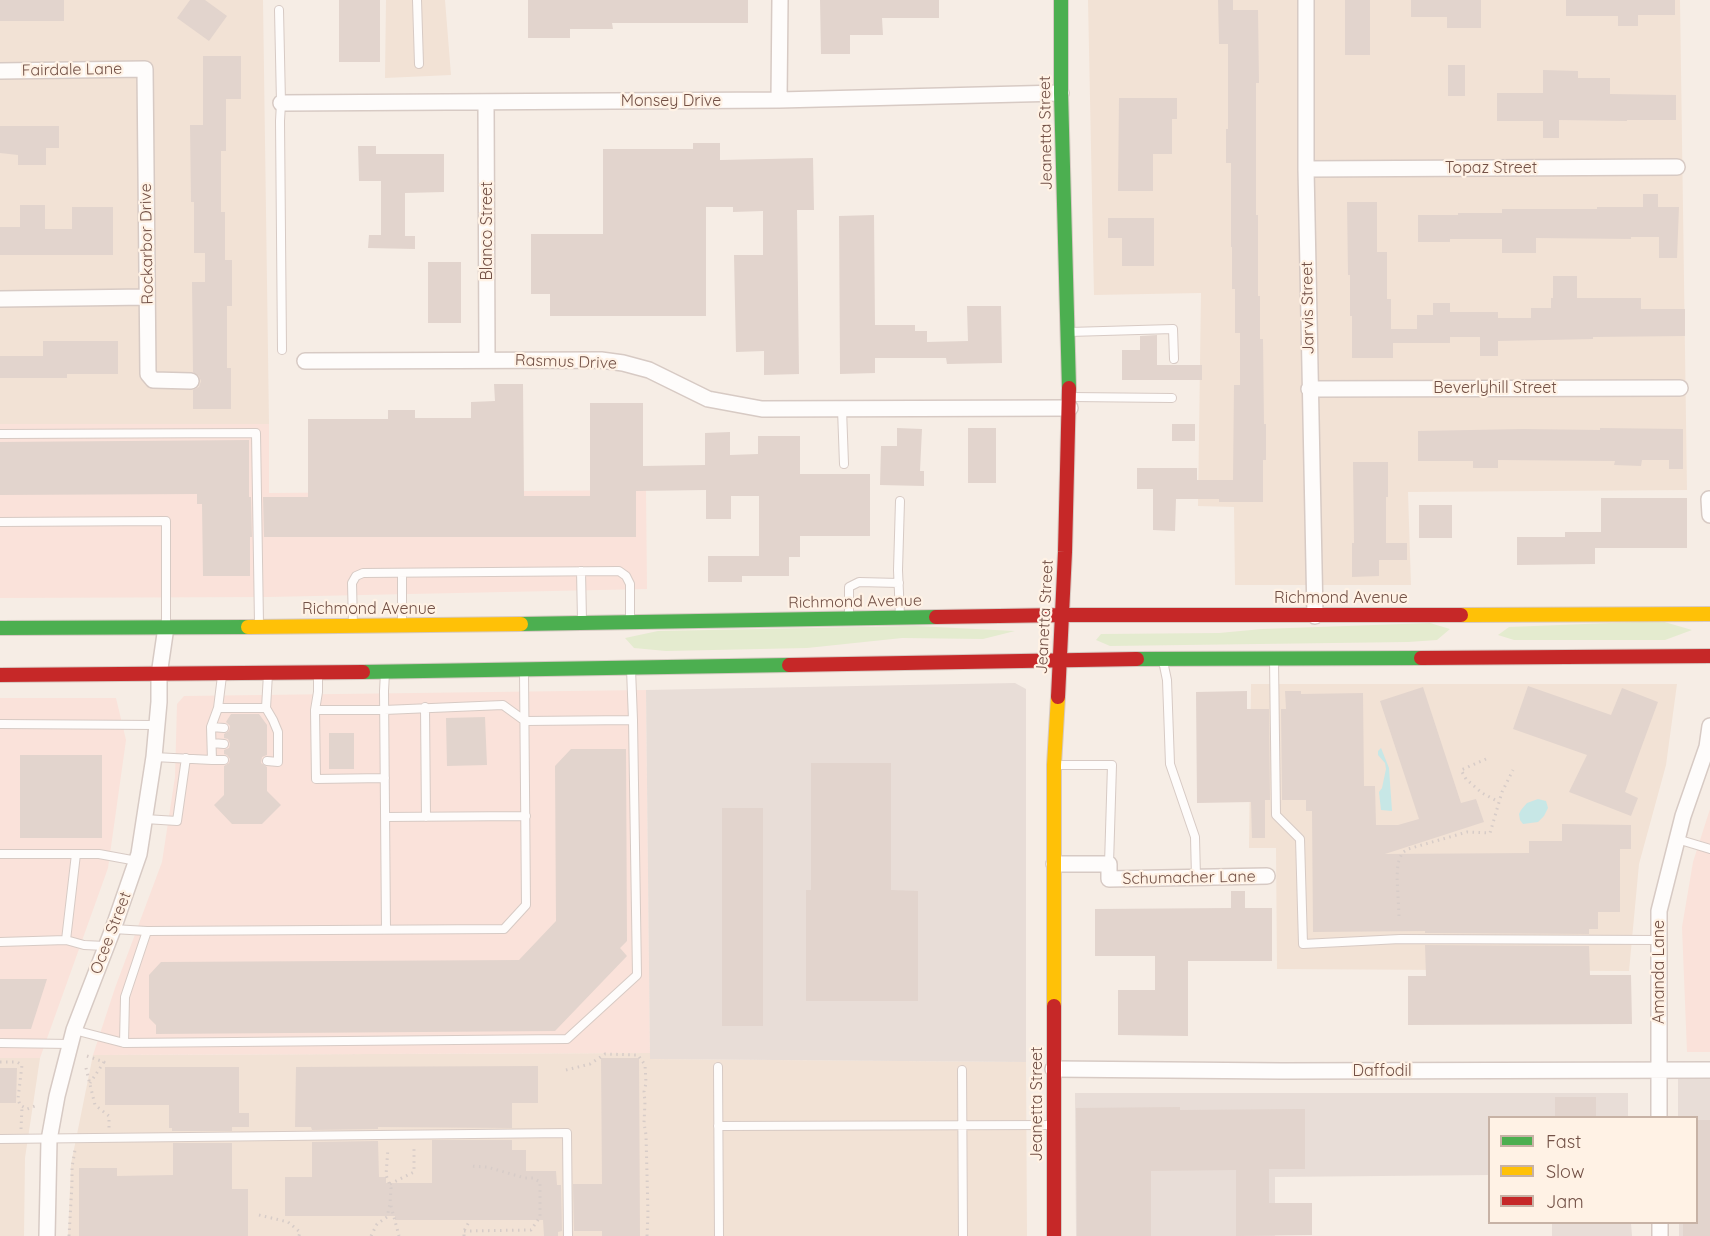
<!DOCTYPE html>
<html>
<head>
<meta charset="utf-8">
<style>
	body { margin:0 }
	#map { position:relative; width:1710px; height:1236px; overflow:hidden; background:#f6ede5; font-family:Quicksand,sans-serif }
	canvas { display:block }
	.legend { position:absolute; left:1488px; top:1116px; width:210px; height:108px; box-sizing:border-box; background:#fff2e5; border:2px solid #c7b2a5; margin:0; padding:8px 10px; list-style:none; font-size:18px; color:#735146 }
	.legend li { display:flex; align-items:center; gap:12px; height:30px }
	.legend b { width:30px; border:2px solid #c7b2a5 }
</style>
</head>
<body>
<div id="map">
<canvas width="1710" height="1236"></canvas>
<ul class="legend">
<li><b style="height:8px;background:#4caf50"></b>Fast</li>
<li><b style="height:8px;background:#ffc107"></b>Slow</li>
<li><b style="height:8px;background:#c62828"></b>Jam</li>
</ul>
</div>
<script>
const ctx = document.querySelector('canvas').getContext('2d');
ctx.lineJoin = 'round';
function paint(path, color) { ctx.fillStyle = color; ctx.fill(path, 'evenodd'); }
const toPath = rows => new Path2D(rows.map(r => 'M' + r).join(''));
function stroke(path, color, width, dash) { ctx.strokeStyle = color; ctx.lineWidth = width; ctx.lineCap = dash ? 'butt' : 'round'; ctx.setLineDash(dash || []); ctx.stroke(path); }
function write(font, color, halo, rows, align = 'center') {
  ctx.font = font + ' Quicksand,sans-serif'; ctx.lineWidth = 4.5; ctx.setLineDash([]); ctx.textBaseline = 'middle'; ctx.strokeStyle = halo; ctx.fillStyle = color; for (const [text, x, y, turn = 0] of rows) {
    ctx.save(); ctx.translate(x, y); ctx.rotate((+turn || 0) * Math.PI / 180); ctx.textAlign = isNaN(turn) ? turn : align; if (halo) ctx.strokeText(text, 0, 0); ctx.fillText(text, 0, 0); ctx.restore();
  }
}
paint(toPath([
	[0,0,263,0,269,424,0,424],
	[386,0,445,0,451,75,385,78],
	[1088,0,1680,0,1687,490,1408,492,1411,585,1235,585,1234,507,1198,506,1201,293,1094,295],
	[1251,684,1677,684,1666,765,1639,864,1629,971,1277,969,1276,848,1249,848],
	[650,1053,650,1059,1026,1062,1027,1236,68,1236,71,1164,93,1055],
	[0,1058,40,1058,25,1158,24,1236,0,1236]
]), '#f2e2d5');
paint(toPath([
	[0,424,269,424,269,493,646,490,647,589,268,597,0,598],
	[646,690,650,1053,93,1055,115,988,162,862,175,777,177,704,184,696],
	[0,698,116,698,126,740,108,868,40,1058,0,1058],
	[1710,809,1710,1052,1687,1052,1682,927,1693,862]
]), '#fae2da');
paint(toPath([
	[1015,683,1026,689,1026,1062,650,1059,646,690],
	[1678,1079,1710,1079,1710,1236,1679,1236,1679,1223,1696,1222,1696,1118,1678,1117],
	[1075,1093,1628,1093,1628,1117,1490,1118,1489,1175,1275,1177,1275,1236,1076,1236],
	[1552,1223,1631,1223,1632,1236,1552,1236]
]), '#e8ddd7');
paint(toPath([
	[1661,621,1692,630,1665,640,1514,640,1498,635,1509,627],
	[1430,623,1450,629,1437,640,1408,642,1110,646,1096,640,1101,634,1219,633,1262,629],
	[916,626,1015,631,983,639,902,638,807,648,666,651,634,648,625,638,658,631]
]), '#e4ebcf');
paint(toPath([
	[1381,748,1389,768,1392,811,1381,810,1379,792,1382,788,1386,769,1385,763,1378,755,1378,751],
	[1538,799,1546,801,1548,808,1544,816,1538,822,1523,824,1520,820,1519,814,1521,810,1527,803]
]), '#c7e7e6');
paint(toPath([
	[0,0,64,0,64,21,0,21],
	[190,0,205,0,227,16,209,41,177,18],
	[339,0,380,0,380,62,339,62],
	[528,0,748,0,748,23,612,23,613,29,570,29,570,38,528,38],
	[820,0,939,0,939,18,882,18,883,35,850,35,850,54,821,54],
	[1218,0,1233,0,1233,10,1258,10,1259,83,1256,83,1256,215,1258,215,1258,296,1260,296,1260,339,1263,339,1264,424,1266,424,1266,460,1263,460,1263,502,1219,502,1219,499,1176,499,1175,531,1153,530,1153,489,1137,489,1137,468,1197,468,1197,480,1233,480,1234,385,1240,385,1240,333,1235,333,1235,289,1232,289,1232,247,1231,247,1231,163,1226,163,1226,129,1228,129,1228,44,1219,44],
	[1345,0,1370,0,1370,55,1345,55],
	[1411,0,1481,0,1481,28,1447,28,1447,17,1411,17],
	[1566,0,1675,0,1675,15,1638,15,1638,26,1618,26,1618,16,1566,16],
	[203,56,241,56,241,99,226,99,226,151,221,151,221,212,225,212,225,260,232,260,232,306,227,306,227,368,231,368,231,409,193,409,193,390,199,387,201,381,199,376,193,372,192,282,205,282,205,253,194,253,194,202,191,202,190,125,203,125],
	[1448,65,1465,65,1465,96,1448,96],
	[1543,70,1578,71,1578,78,1610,78,1610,94,1676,95,1676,120,1627,120,1627,121,1559,120,1559,138,1543,138,1543,121,1497,121,1497,93,1543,93],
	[1119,98,1177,98,1177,119,1172,119,1172,154,1153,154,1153,191,1118,191],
	[0,126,59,126,59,148,46,148,46,165,18,165,18,155,0,153],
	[693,143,720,143,720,160,813,158,814,210,797,210,799,374,764,375,764,351,736,352,734,255,763,255,763,211,733,212,733,207,706,207,706,316,550,316,550,294,531,294,531,234,603,234,603,149,693,149],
	[358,146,376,146,376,154,444,154,444,192,405,193,405,236,415,236,415,249,368,248,369,235,381,235,381,181,359,181],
	[1643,194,1658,194,1658,207,1679,207,1677,258,1659,258,1659,237,1631,237,1631,239,1536,238,1536,253,1502,253,1502,239,1450,239,1450,242,1418,242,1418,215,1458,215,1458,213,1502,213,1502,209,1597,209,1597,207,1643,207],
	[1347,202,1377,202,1377,252,1387,252,1387,299,1391,299,1391,329,1417,329,1417,315,1433,315,1433,303,1450,303,1450,312,1498,312,1498,318,1531,318,1531,308,1551,308,1551,298,1553,298,1553,276,1577,276,1577,298,1641,298,1641,309,1685,309,1685,336,1593,337,1593,339,1498,341,1498,356,1480,356,1480,337,1450,337,1450,343,1393,343,1393,358,1352,358,1352,316,1350,316,1350,275,1348,275],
	[20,205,45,205,45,229,72,229,72,207,113,207,113,255,0,255,0,227,20,227],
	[874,215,875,325,915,325,915,331,927,331,927,342,968,341,967,306,1001,306,1002,363,947,364,946,358,875,358,875,373,840,374,839,216],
	[1108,218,1154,218,1154,266,1122,266,1122,238,1108,238],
	[428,262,461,262,461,323,428,323],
	[1157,335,1157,365,1202,365,1202,380,1122,380,1122,350,1140,350,1140,336],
	[43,341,118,341,118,374,67,374,67,378,0,378,0,356,43,356],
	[494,384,523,384,524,496,590,496,590,403,643,403,643,466,705,465,705,433,730,432,730,455,758,454,758,436,800,436,800,474,870,474,870,536,800,536,800,557,789,557,789,576,742,576,742,582,708,582,708,556,759,556,759,496,731,496,731,519,706,519,706,490,636,491,636,537,264,537,263,497,308,497,308,419,388,419,388,410,415,410,415,418,471,418,471,402,495,401],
	[1172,424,1195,424,1195,441,1172,441],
	[897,428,922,429,920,471,924,471,924,486,880,485,881,446,897,446],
	[968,428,996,428,996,483,968,483],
	[1600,428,1683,429,1683,469,1669,469,1669,460,1642,460,1641,466,1614,465,1615,461,1498,460,1498,468,1473,468,1473,461,1418,461,1418,431,1523,429,1600,430],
	[249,440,249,497,251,497,252,537,250,537,250,576,203,576,202,504,197,504,197,494,0,495,0,442],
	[1353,462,1388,462,1388,497,1386,497,1386,543,1407,543,1407,560,1379,560,1379,576,1352,577,1352,543,1354,543],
	[1601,498,1687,498,1687,548,1595,548,1595,564,1517,565,1517,537,1565,537,1565,532,1601,532],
	[1419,505,1452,505,1452,538,1419,538],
	[1528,686,1611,715,1622,688,1658,702,1625,792,1638,798,1631,816,1569,792,1587,755,1513,729],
	[1423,687,1461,803,1476,799,1484,822,1385,854,1529,853,1529,841,1562,841,1562,824,1631,825,1631,849,1620,849,1620,912,1598,912,1598,929,1589,929,1589,934,1425,933,1425,931,1313,932,1312,811,1306,811,1306,800,1282,800,1281,709,1286,709,1285,691,1301,691,1301,694,1363,693,1364,786,1375,786,1376,825,1398,825,1419,819,1380,701],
	[1247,691,1247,709,1269,709,1270,800,1265,800,1265,838,1252,838,1251,802,1197,803,1196,692],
	[231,714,259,714,267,725,267,755,262,757,261,763,267,767,267,791,281,805,262,824,232,824,214,805,224,795,224,766,229,763,230,759,227,755,224,754,224,750,229,748,230,744,228,739,224,738,224,734,229,731,230,726,226,722],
	[485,717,487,765,447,766,446,718],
	[329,733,354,733,354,769,329,769],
	[571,749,626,749,627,941,620,948,627,956,555,1031,156,1034,156,1025,149,1018,149,975,161,962,519,960,556,921,555,766],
	[20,755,102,755,102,838,20,838],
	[811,763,891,763,891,890,918,891,918,1001,806,1001,806,890,811,890],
	[722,808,763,808,763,1026,722,1026],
	[1231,891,1245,891,1245,908,1272,908,1272,961,1188,961,1188,1036,1118,1035,1118,990,1155,990,1155,956,1095,956,1095,909,1231,908],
	[1425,945,1589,946,1590,975,1631,975,1632,1024,1408,1025,1408,976,1426,976],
	[0,979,47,979,31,1029,0,1029],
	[601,1058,639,1058,640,1236,602,1236,602,1231,574,1231,573,1184,602,1184],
	[538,1066,538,1103,512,1103,512,1128,378,1127,378,1129,312,1130,311,1127,295,1127,296,1067],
	[105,1067,239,1067,239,1113,249,1113,249,1127,232,1127,232,1131,172,1131,172,1128,169,1128,169,1105,105,1105],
	[0,1068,17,1068,16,1103,0,1103],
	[1555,1097,1596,1097,1596,1118,1555,1118],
	[1180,1107,1180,1110,1305,1109,1305,1169,1269,1169,1269,1203,1312,1203,1312,1235,1236,1236,1236,1170,1151,1171,1151,1236,1077,1236,1076,1108],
	[1696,1120,1710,1120,1710,1236,1683,1236,1683,1222,1696,1222],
	[432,1140,512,1140,512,1150,526,1150,526,1171,556,1171,557,1185,561,1185,562,1231,558,1232,558,1236,544,1236,543,1220,395,1220,395,1216,285,1216,285,1177,312,1177,312,1142,378,1141,379,1177,386,1177,386,1183,432,1183],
	[173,1143,232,1143,232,1189,248,1189,248,1236,79,1236,79,1168,117,1168,117,1176,173,1175]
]), '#e2d4cd');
const lane = toPath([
	[417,0,419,64],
	[279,10,281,103,280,121,282,350],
	[1069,332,1173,329,1174,359],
	[1071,397,1172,398],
	[842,409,844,464],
	[0,434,256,433,259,624],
	[0,522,166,521,166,624],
	[581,571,582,620],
	[402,573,402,623],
	[849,615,849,587,859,582,899,583],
	[900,616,898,570,900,501],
	[353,625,352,583,356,576,363,573,619,571,626,576,630,584,630,621],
	[1274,660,1276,815,1300,839,1303,944,1400,939,1659,940],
	[1163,661,1167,680,1170,764,1195,837,1196,877],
	[385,673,384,691,386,929],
	[318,674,318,692,315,710,316,779,385,778],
	[425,707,426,817],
	[218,708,266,708,268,674],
	[266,708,273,720,278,732,278,762,267,761],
	[315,710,384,710,503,705,525,721,633,720,631,669],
	[0,724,156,725],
	[211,727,224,728],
	[212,743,224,744],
	[154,757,212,760,211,727,218,708,222,676],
	[212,760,224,760],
	[1056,765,1112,765,1109,864],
	[385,817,526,816],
	[145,819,177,821,186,758],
	[1677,839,1710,849],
	[0,854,99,854,137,861],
	[113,929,147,931,504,929,526,905,524,673],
	[66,940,76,854],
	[0,942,66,940,84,945,105,946],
	[74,1030,124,1043,125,997,147,931],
	[0,1043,70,1044],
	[124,1043,567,1039,637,975,633,720],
	[718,1067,719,1236],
	[962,1070,963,1236],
	[718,1126,1052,1125],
	[0,1139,567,1133,568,1236]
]);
const street = toPath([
	[1306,0,1306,169,1315,616],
	[0,71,145,69,148,374,153,380,191,381],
	[779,100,780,0],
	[486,102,487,360],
	[281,103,779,100,1061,93],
	[1306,169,1677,167],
	[0,299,147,297],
	[305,361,601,360,623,363,649,370,708,399,762,409,1070,408],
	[1309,389,1680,388],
	[1709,499,1710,515],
	[1054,864,1109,864,1109,879,1267,876],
	[1053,1069,1282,1071,1710,1070],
	[1659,1118,1659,911,1683,816,1707,747,1710,726],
	[1660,1222,1660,1236],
	[47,1236,49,1140,57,1096,74,1030,113,929,139,854,154,757,159,702,159,675,166,627]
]);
const fast = toPath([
	[1061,0,1061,93,1069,388],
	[521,624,936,617],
	[0,628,248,627],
	[1137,659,1421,658],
	[363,672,789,665]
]);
const slow = toPath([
	[1461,615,1710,614],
	[248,627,521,624],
	[1054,1006,1054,765,1058,697]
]);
const jam = toPath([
	[936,617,1062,615,1461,615],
	[1421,658,1710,656],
	[789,665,1137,659],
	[0,675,363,672],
	[1058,697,1065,552,1069,388],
	[1054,1006,1054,1236]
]);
stroke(lane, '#d7cac4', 10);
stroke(street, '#d7cac4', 18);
stroke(fast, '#d6c9c2', 16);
stroke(slow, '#d6c9c2', 16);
stroke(jam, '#d6c9c2', 16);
stroke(toPath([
	[1486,759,1461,770,1466,779,1482,793,1499,802],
	[1399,916,1397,877,1398,863,1402,853,1408,849,1467,832,1490,833,1502,792,1513,770],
	[87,1056,104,1062,90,1083],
	[0,1062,17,1062,22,1065,18,1099,20,1105,27,1109,35,1106],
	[86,1068,95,1105,109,1116,109,1128],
	[566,1070,590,1064,605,1054,638,1055,645,1065,646,1083,644,1092,645,1102,644,1123,646,1135,648,1214,647,1236],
	[21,1129,22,1107],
	[390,1184,414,1172,414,1147],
	[391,1206,399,1236],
	[259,1215,288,1222,300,1232,299,1236],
	[464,1231,531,1230,540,1217,540,1182,533,1178,525,1178,487,1167,469,1166],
	[69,1236,72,1184,72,1167,75,1150],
	[371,1236,377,1224,387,1217,390,1204,391,1188,386,1175,388,1148],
	[464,1236,464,1231,470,1220]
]), '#d7ccc8', 3, [1.5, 4.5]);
stroke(lane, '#fefcfb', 8);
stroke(street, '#fefcfb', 15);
stroke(fast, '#4caf50', 14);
stroke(slow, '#ffc107', 14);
stroke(jam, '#c62828', 14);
write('16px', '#735146', '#fff2e5', [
	["Fairdale Lane",72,70,-1],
	["Monsey Drive",671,101],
	["Jeanetta Street",1046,133,-91],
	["Topaz Street",1491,168],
	["Blanco Street",487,231,-90],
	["Rockarbor Drive",147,244,-91],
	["Jarvis Street",1308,308,-91],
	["Rasmus Drive",566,362,2],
	["Beverlyhill Street",1495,388],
	["Richmond Avenue",1341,598],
	["Richmond Avenue",855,602,-1],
	["Richmond Avenue",369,609],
	["Jeanetta Street",1045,617,-87],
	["Schumacher Lane",1189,878,-1],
	["Ocee Street",111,933,-69],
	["Amanda Lane",1659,972,-90],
	["Daffodil",1382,1071],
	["Jeanetta Street",1037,1104,-90]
]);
</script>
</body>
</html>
